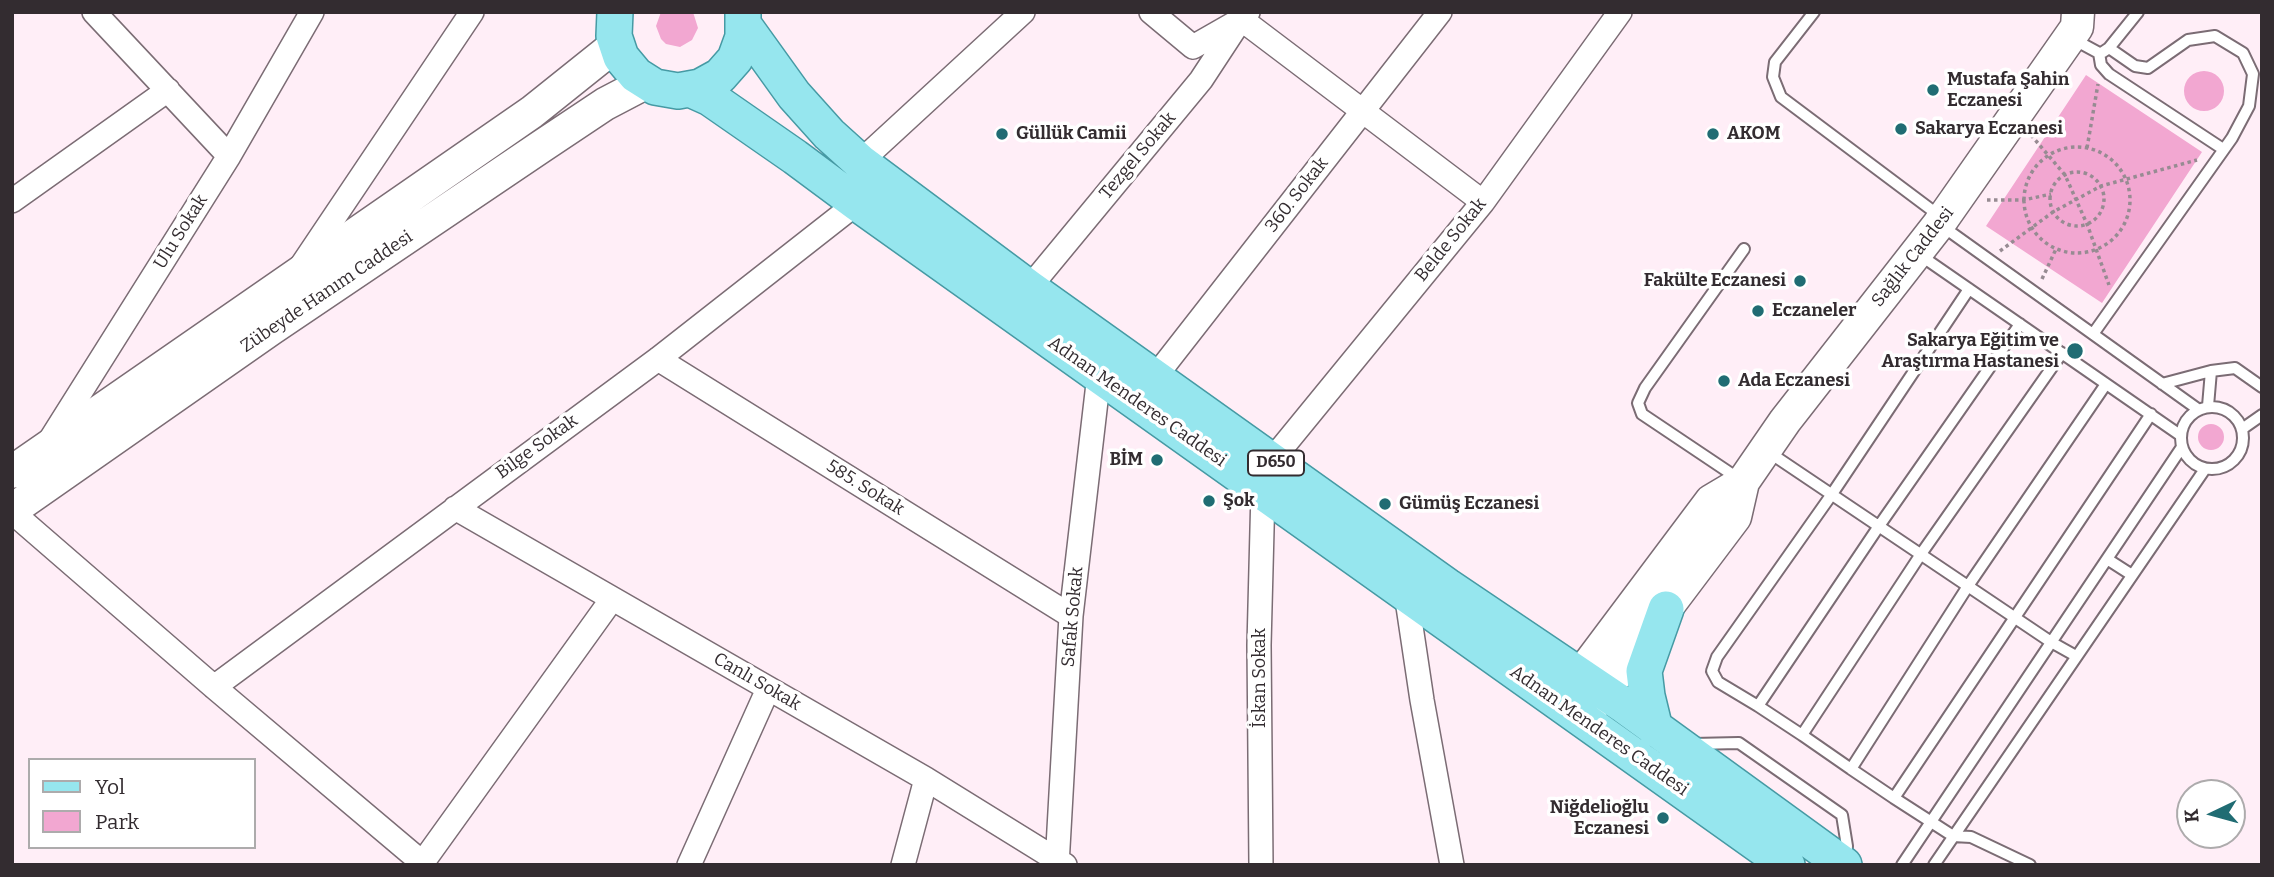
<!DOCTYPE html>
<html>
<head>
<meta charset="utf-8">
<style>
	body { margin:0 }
	#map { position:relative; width:2274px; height:877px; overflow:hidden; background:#ffeef7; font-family:Bitter,serif }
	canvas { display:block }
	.frame { position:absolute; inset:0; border:14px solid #332c30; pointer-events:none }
	.legend { position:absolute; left:28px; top:758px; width:228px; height:91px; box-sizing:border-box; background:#fff; border:2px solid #adabac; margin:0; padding:9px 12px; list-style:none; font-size:21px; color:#332c30 }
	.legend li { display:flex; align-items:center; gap:14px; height:35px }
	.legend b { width:35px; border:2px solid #adabac }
	.north { position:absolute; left:2176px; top:779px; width:70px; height:70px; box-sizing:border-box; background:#fff; border:2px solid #adabac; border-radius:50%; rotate:265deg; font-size:19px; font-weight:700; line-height:28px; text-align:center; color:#332c30 }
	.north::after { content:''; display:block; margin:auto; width:24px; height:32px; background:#206c73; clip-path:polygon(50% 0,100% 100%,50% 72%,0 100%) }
</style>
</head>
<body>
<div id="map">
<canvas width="2274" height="877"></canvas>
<div class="frame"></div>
<ul class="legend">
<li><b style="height:9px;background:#96e6ee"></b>Yol</li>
<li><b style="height:19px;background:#f2a7d1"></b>Park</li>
</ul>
<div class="north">K</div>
</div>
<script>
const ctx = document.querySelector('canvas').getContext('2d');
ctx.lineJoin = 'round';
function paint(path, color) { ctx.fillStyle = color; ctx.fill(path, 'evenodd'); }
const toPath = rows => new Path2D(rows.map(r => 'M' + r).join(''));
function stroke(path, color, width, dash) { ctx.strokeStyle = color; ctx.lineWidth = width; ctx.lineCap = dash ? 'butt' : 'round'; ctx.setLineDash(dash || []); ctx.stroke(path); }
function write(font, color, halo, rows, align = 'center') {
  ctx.font = font + ' Bitter,serif'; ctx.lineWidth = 7; ctx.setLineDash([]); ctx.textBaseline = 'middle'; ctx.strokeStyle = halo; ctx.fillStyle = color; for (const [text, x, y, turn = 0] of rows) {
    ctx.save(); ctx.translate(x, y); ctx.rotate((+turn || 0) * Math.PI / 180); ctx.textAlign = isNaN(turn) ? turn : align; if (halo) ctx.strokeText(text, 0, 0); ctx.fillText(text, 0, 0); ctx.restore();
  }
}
paint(toPath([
	[661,12,693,12,698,28,692,40,680,47,666,44,661,39,656,26],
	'2184 91a20 20 0 1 1 40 0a20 20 0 1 1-40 0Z',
	[2086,75,2202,152,2102,303,1986,226],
	'2198 437a13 13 0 1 1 26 0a13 13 0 1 1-26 0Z'
]), '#f2a7d1');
const lane = toPath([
	[1814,12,1775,62,1773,77,1781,97,1941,217],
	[2073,39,2099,53,2101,65,2109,74,2223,149],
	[2103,52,2109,48,2138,12],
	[1942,226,2199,410],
	[1917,253,2180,435],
	[1969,289,1832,494,1717,657,1712,671,1718,682,1758,706,1879,526,2020,324],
	[2093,334,2232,138,2249,106,2253,74,2243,53,2215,36,2188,40,2148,68,2135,66,2109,48],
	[2162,384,2211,371,2235,368,2262,387],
	[2208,406,2211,371],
	'2181 438a31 31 0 1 1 62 0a31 31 0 1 1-62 0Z',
	[2242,429,2262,415],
	[1767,451,2051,642,2076,656],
	[1739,479,1642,414,1638,403,1645,388,1744,249],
	[2107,559,2132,575],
	[1758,706,1802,735,1921,554,2062,353],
	[1802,735,1851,769,1968,586,2106,384],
	[1693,744,1739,743,1842,815,1847,846,1846,858],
	[1851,769,1894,798,2151,414],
	[1894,798,1953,836,1971,837,2030,865],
	[1902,865,2182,447],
	[1934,865,2205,469]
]);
const street = toPath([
	[94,12,229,156],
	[1151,12,1193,47,1235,23],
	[1241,19,1483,202],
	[860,162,1023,12],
	[12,201,168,90],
	[302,265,472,12],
	[1029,288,1201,80,1241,19,1248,12],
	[658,359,1071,616],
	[1155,377,1440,12],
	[49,442,229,156,312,12],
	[1272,460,1483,202,1620,12],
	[455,508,926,779,1065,865],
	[12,512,214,687,425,865],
	[1406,593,1422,700,1452,865],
	[214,687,658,359,857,203],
	[423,862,612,599],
	[689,865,768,689],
	[903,865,926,779],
	[1057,865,1071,616,1099,375],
	[1261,865,1259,645,1263,491]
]);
const secondary = toPath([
	[12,472,532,112,617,44],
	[12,510,271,329,542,146,605,104,647,82],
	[1564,697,1711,501,1743,482],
	[1588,712,1735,517,1743,482,1785,421,1939,224,2077,27,2078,12]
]);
const primary = toPath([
	[615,12,614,36,621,57,636,75,655,87,678,91,700,87,720,76,735,59,743,37,743,12],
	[743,24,794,95,829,134,860,162,1029,288,1447,586,1625,706,1844,865],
	[690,89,710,98,795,157,857,203,1787,865],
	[1655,729,1647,696,1644,671,1666,609]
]);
stroke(lane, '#7b6c74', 14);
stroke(street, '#7b6c74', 26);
stroke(secondary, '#7b6c74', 35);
stroke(primary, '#469aa4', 38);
stroke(toPath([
	[2031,135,2065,175,2087,224,2109,285],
	'2024 200a53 53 0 1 1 106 0a53 53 0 1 1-106 0Z',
	[2087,148,2098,84],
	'2050 199a27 27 0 1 1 54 0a27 27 0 1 1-54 0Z',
	[1987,200,2024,200,2051,194],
	[2000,251,2053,212,2101,186,2197,160],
	[2042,279,2056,249]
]), '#978b92', 3.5, [3.5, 3.5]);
stroke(lane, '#fff', 10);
stroke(street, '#fff', 23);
stroke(secondary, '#fff', 32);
stroke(primary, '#96e6ee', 35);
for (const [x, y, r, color] of [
	[1933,90,7,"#206c73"],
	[1901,129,7,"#206c73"],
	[1002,134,7,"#206c73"],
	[1713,134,7,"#206c73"],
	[1800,281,7,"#206c73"],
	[1758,311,7,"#206c73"],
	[2075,351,9,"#206c73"],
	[1724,381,7,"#206c73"],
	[1157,460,7,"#206c73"],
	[1209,501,7,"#206c73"],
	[1385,504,7,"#206c73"],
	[1663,818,7,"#206c73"]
]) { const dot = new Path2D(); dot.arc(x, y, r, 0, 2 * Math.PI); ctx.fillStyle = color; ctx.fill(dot); stroke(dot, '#fff', 2.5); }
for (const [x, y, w] of [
	[1276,463,56]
]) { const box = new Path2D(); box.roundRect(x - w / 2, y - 12.5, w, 25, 5); ctx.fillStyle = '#fff'; ctx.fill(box); stroke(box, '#332c30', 2); }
write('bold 16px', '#332c30', null, [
	["D650",1276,463]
]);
write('bold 18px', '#332c30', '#fff', [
	["Mustafa Şahin",1947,80],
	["Eczanesi",1947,101],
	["Sakarya Eczanesi",1915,129],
	["Güllük Camii",1016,134],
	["AKOM",1727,134],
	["Fakülte Eczanesi",1786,281,"right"],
	["Eczaneler",1772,311],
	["Sakarya Eğitim ve",2059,341,"right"],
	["Araştırma Hastanesi",2059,362,"right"],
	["Ada Eczanesi",1738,381],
	["BİM",1143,460,"right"],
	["Şok",1223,501],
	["Gümüş Eczanesi",1399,504],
	["Niğdelioğlu",1649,808,"right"],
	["Eczanesi",1649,829,"right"]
], 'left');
write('18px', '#332c30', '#fff', [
	["Tezgel Sokak",1138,156,-50],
	["360. Sokak",1297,195,-52],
	["Ulu Sokak",181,232,-58],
	["Belde Sokak",1451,240,-51],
	["Sağlık Caddesi",1913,257,-52],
	["Zübeyde Hanım Caddesi",327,292,-34],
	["Adnan Menderes Caddesi",1137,402,35],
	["Bilge Sokak",537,447,-36],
	["585. Sokak",865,488,32],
	["Safak Sokak",1073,617,-85],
	["İskan Sokak",1260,678,-90],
	["Canlı Sokak",757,682,30],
	["Adnan Menderes Caddesi",1599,731,35]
]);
</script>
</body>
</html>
